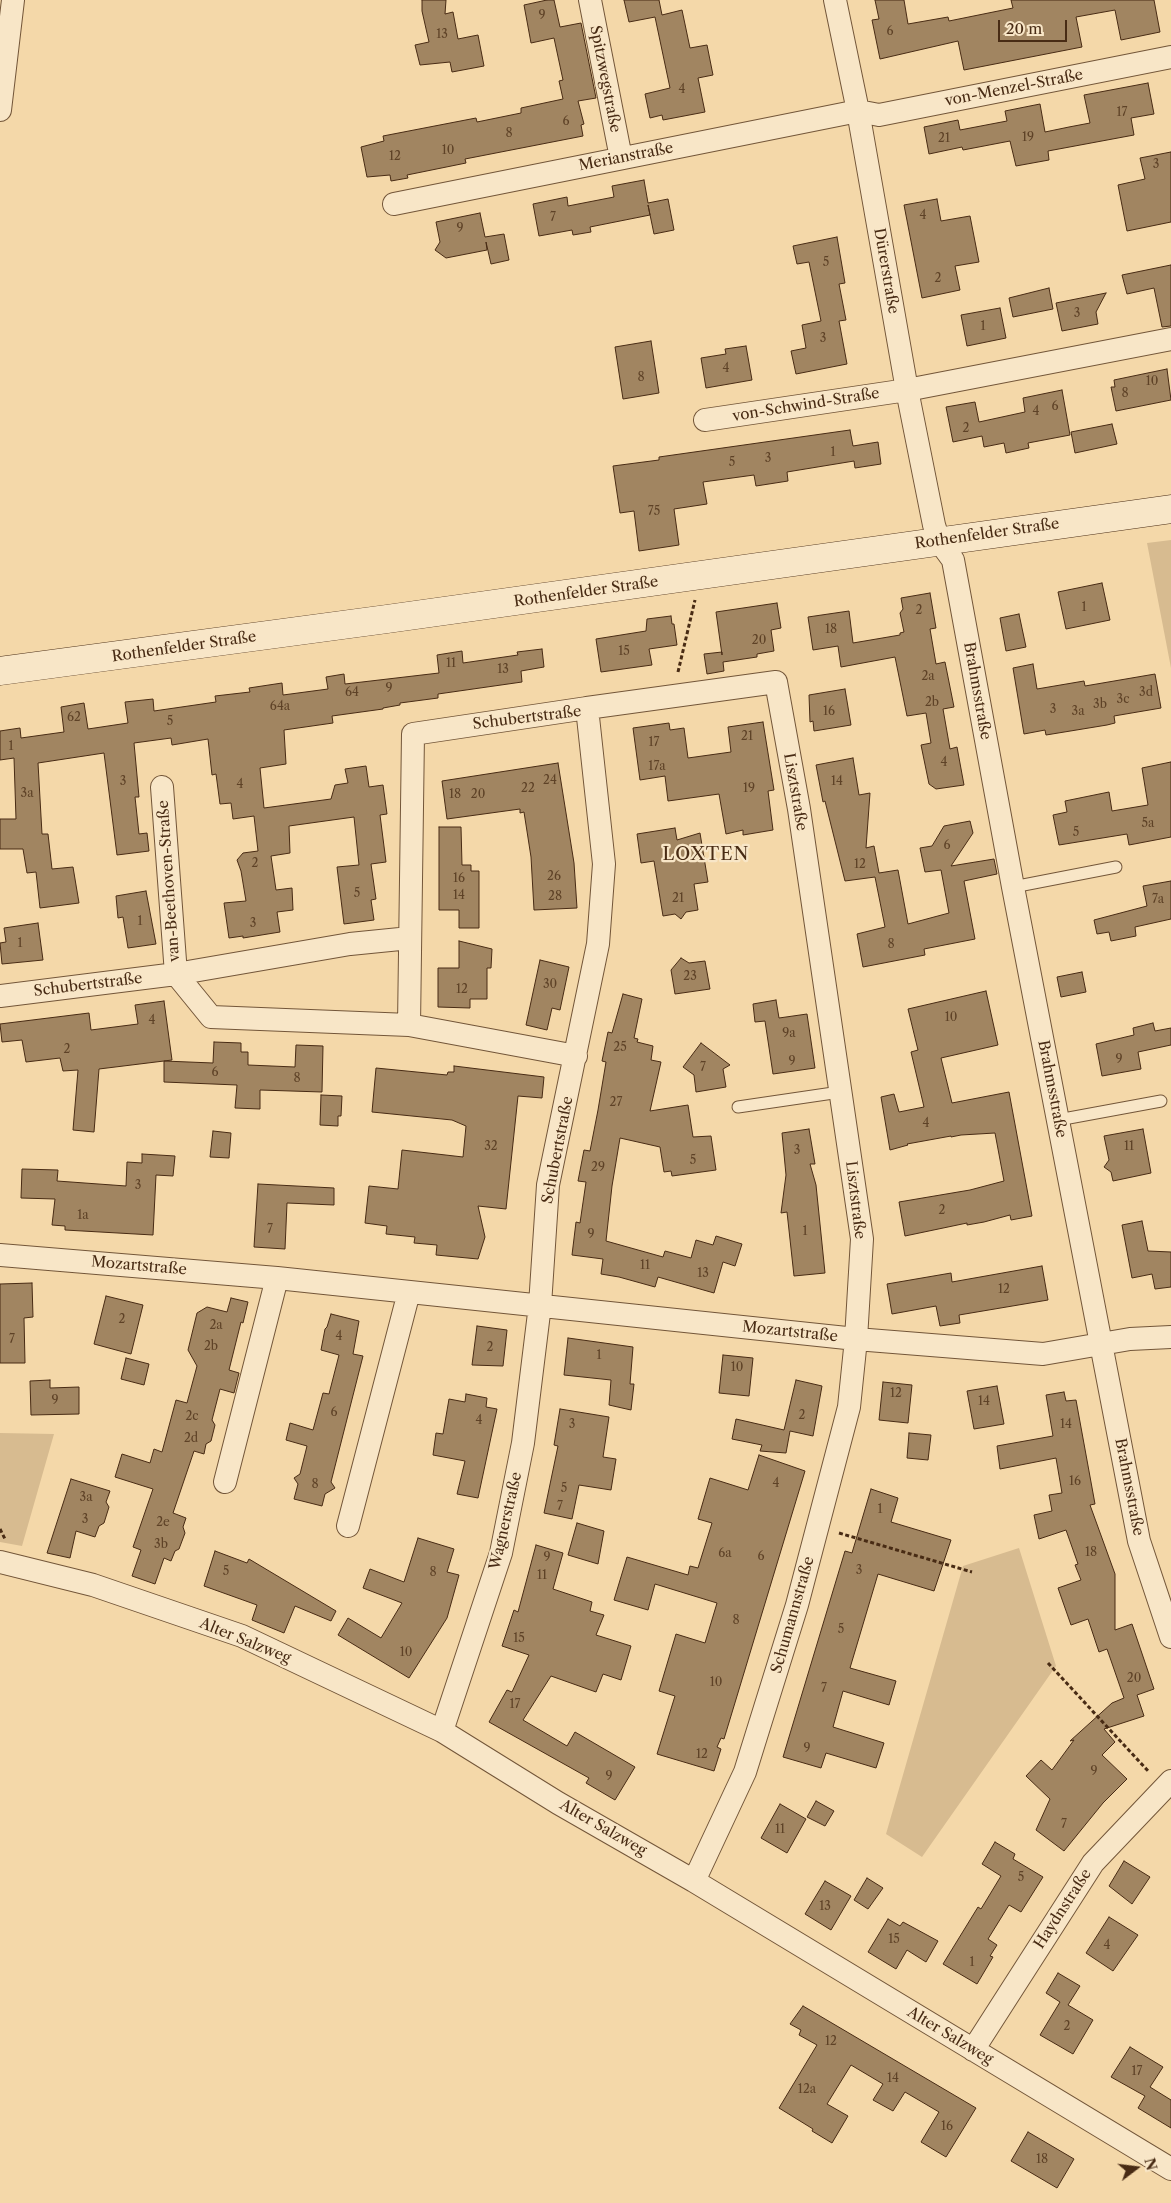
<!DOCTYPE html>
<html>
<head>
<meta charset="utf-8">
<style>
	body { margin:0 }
	#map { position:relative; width:1171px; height:2203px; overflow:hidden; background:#f4d8a9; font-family:"Libre Caslon Text",serif }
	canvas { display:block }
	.north { position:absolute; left:1111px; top:2143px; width:50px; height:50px; -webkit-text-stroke:4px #f8e6c7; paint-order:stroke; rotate:75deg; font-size:14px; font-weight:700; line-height:20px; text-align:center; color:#482b14 }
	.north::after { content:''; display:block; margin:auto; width:18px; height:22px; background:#482b14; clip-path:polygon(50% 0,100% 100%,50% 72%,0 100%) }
	.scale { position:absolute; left:998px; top:20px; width:69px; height:22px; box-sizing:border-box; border:2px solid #482b14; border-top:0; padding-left:6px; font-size:15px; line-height:18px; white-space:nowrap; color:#482b14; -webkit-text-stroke:4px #f8e6c7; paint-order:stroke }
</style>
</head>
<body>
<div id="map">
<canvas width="1171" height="2203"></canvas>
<div class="north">N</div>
<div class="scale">20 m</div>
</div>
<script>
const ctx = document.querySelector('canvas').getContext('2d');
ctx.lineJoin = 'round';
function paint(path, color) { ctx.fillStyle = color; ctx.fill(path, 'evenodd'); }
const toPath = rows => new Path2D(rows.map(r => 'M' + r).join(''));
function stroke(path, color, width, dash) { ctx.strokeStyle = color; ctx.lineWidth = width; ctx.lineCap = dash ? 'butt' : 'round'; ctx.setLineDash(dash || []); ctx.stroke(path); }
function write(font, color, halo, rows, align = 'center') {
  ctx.font = font + ' "Libre Caslon Text",serif'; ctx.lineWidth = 4.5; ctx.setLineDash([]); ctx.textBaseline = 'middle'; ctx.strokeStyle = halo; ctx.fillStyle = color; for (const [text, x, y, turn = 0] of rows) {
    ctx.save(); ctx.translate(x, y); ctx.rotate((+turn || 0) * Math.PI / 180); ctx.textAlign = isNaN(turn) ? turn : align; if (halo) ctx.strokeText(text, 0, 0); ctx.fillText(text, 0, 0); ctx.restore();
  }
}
paint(toPath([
	[1171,540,1171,668,1147,543],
	[0,1433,54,1434,22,1546,0,1542],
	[1019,1548,1056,1666,922,1857,886,1834,963,1566]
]), '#d7bb90');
const building = toPath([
	[422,0,446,0,445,14,453,12,458,39,478,35,484,66,452,72,450,62,420,65,415,45,429,42,422,11,422,0],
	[547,0,554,0,560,27,581,23,596,98,578,101,584,124,581,125,583,136,465,159,466,163,407,175,408,178,391,181,390,175,367,177,361,147,384,141,383,136,476,118,477,122,521,113,521,108,563,99,559,81,563,80,554,38,531,43,524,5,547,0],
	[624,0,659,0,662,15,682,10,690,48,707,45,713,75,698,78,705,112,663,120,662,115,650,118,645,94,670,88,655,17,629,22,624,0],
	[875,0,904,0,908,24,948,17,949,21,1013,8,1011,0,1154,0,1160,32,1121,40,1115,10,1076,17,1082,47,964,70,958,41,880,59,872,20,879,19,875,0],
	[1148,83,1154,114,1131,118,1134,135,1048,151,1049,160,1016,166,1010,141,963,150,962,147,929,154,924,127,958,120,960,130,1007,121,1005,111,1040,104,1045,132,1069,127,1090,123,1084,95,1148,83],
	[1171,152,1171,222,1127,231,1118,185,1145,179,1140,158,1171,152],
	[644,180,648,203,668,199,674,230,654,234,648,205,650,215,590,227,591,232,573,235,572,230,539,236,533,204,567,197,568,206,614,197,612,186,644,180],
	[937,199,941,221,970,216,979,262,955,266,960,290,922,298,904,205,937,199],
	[480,213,485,237,504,234,509,260,491,264,486,242,487,250,446,258,435,250,440,242,436,222,480,213],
	[837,237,845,283,839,284,846,320,839,321,847,364,796,374,791,351,806,348,802,325,821,321,809,262,797,264,793,246,837,237],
	[1171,265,1171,326,1162,327,1154,288,1127,294,1122,275,1171,265],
	[1049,288,1053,309,1013,317,1009,298,1049,288],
	[1106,293,1096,312,1098,324,1062,331,1056,303,1106,293],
	[1000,308,1006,338,967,346,961,315,1000,308],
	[651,341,659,393,623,399,615,347,651,341],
	[746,346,752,380,706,388,701,358,726,354,725,349,746,346],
	[1167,369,1171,400,1116,411,1111,387,1115,387,1114,380,1167,369],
	[1062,390,1070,435,1028,443,1029,448,1006,453,1004,443,984,447,982,436,953,442,946,407,975,402,979,422,1025,412,1023,398,1062,390],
	[1112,424,1117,444,1075,453,1071,432,1112,424],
	[850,430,853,446,878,442,881,464,855,468,854,461,787,472,788,481,756,486,754,475,703,482,707,504,674,509,679,545,639,551,634,511,620,513,613,466,659,460,659,457,850,430],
	[1102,583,1110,620,1066,629,1058,592,1102,583],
	[930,593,936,628,930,629,936,664,945,662,954,707,943,709,950,749,957,747,964,785,936,789,929,784,921,745,931,743,926,713,907,716,895,657,841,667,838,646,813,650,808,617,849,611,853,643,900,635,900,633,904,632,900,613,903,609,901,598,930,593],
	[777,603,781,628,771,630,774,651,757,654,757,657,723,662,724,671,707,674,704,654,722,652,722,655,716,612,777,603],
	[1019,614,1026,647,1006,651,1000,618,1019,614],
	[671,616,672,624,674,624,677,645,649,649,652,665,601,672,596,639,646,631,647,619,671,616],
	[542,649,544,667,521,671,522,682,438,694,438,698,400,703,400,705,383,708,383,709,332,716,333,723,284,730,286,764,260,768,264,808,331,799,335,785,348,783,345,769,366,766,369,787,383,785,387,814,380,815,386,862,371,864,376,899,371,900,374,920,344,924,337,867,359,865,354,817,289,826,290,853,271,856,276,890,292,888,293,910,277,912,280,932,243,938,243,936,229,938,224,903,246,901,241,871,237,860,243,853,258,851,254,816,233,819,231,803,220,804,216,774,212,775,208,739,172,745,171,738,134,743,139,797,135,797,139,834,147,833,149,851,117,855,104,753,38,763,42,834,48,834,52,869,73,867,79,903,40,908,36,872,27,873,23,849,0,849,0,819,16,819,14,758,0,760,0,731,20,728,21,738,64,732,61,707,84,703,88,729,128,723,125,702,153,699,154,711,216,702,215,696,250,692,249,688,282,683,283,695,328,689,326,677,344,674,345,684,439,673,437,655,462,651,463,663,518,655,517,652,542,649],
	[1033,664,1037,689,1084,681,1085,686,1155,674,1161,708,1114,716,1115,723,1107,725,1046,735,1045,730,1024,734,1013,668,1033,664],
	[845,689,851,725,814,731,813,721,810,722,809,695,845,689],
	[763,722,774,790,768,791,773,830,743,835,743,830,726,834,719,794,668,801,665,776,640,780,633,728,669,723,670,730,684,728,688,758,731,752,728,727,763,722],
	[853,758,859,795,870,793,866,848,874,846,879,873,898,870,908,924,949,913,941,870,925,872,920,848,932,846,944,826,970,821,973,833,951,866,994,859,997,874,964,881,975,939,924,949,925,955,863,967,857,934,885,927,875,877,845,881,825,801,823,802,816,765,853,758],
	[1171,762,1171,837,1129,845,1127,834,1059,845,1053,815,1067,812,1065,801,1109,792,1112,811,1148,805,1142,768,1171,762],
	[558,763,574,863,577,908,534,910,531,857,524,812,520,813,520,809,447,819,442,781,558,763],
	[439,827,461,827,462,865,471,865,471,871,479,871,479,928,459,928,459,910,439,910,439,827],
	[675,828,677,840,700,833,708,882,694,884,698,910,686,912,681,919,675,914,663,916,654,861,641,863,637,834,675,828],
	[1171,881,1171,919,1135,927,1136,936,1111,941,1109,932,1097,934,1094,920,1147,906,1143,886,1171,881],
	[146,891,156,944,128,948,123,917,118,918,116,896,146,891],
	[38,923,43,960,2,964,0,943,6,942,4,928,38,923],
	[459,941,492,949,491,968,487,968,487,999,470,999,470,1008,438,1007,438,968,459,968,459,941],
	[681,958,689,963,705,961,710,989,675,994,671,970,681,958],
	[540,960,569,967,560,1010,552,1008,547,1030,526,1025,540,960],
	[1082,972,1086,992,1061,997,1057,977,1082,972],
	[986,991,998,1045,941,1058,952,1103,1009,1092,1032,1216,1011,1220,1010,1215,984,1222,967,1225,967,1223,905,1236,899,1202,970,1190,1004,1181,995,1133,961,1135,951,1137,951,1136,907,1144,908,1145,890,1150,881,1097,894,1094,899,1112,924,1107,911,1052,918,1050,908,1009,986,991],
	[623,994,642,999,634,1038,638,1039,637,1042,653,1046,651,1060,661,1062,650,1111,688,1105,693,1137,711,1136,716,1170,672,1176,671,1171,664,1172,660,1147,620,1138,612,1186,606,1241,663,1257,665,1251,691,1258,696,1240,713,1245,716,1236,742,1244,735,1266,723,1262,714,1293,658,1277,655,1287,619,1277,601,1274,603,1259,572,1255,576,1222,580,1223,586,1182,578,1181,584,1150,590,1151,598,1110,606,1062,602,1061,608,1032,612,1033,623,994],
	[776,1000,779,1018,807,1014,815,1068,773,1074,765,1021,755,1022,753,1004,776,1000],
	[164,1001,172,1060,99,1069,94,1132,73,1130,78,1070,63,1071,60,1058,26,1062,22,1040,2,1042,0,1024,89,1013,91,1030,138,1024,135,1005,164,1001],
	[1153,1023,1155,1031,1171,1028,1171,1045,1138,1052,1141,1069,1102,1076,1096,1044,1134,1035,1133,1028,1153,1023],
	[214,1042,241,1043,241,1052,248,1052,248,1065,295,1067,296,1045,323,1046,322,1092,260,1090,260,1109,235,1108,237,1085,164,1082,164,1061,213,1063,214,1042],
	[701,1043,730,1065,723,1069,726,1087,696,1092,694,1075,683,1067,701,1043],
	[454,1066,544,1077,542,1098,518,1096,506,1209,478,1206,485,1237,478,1259,436,1255,437,1245,414,1243,415,1237,386,1234,387,1226,365,1223,369,1186,398,1189,402,1150,463,1157,466,1126,452,1120,372,1112,376,1068,447,1075,448,1072,454,1072,454,1066],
	[321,1095,342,1096,341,1116,338,1116,338,1126,320,1125,321,1095],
	[809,1129,815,1164,810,1164,816,1185,825,1273,794,1276,787,1212,781,1213,786,1175,782,1133,809,1129],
	[1143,1129,1151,1173,1113,1181,1111,1172,1104,1167,1109,1160,1104,1136,1143,1129],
	[213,1131,231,1133,229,1158,210,1157,213,1131],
	[142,1154,175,1156,173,1176,156,1175,153,1235,65,1230,65,1226,52,1225,55,1199,21,1198,22,1169,58,1170,57,1181,126,1186,127,1162,142,1163,142,1154],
	[258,1184,334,1188,334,1205,287,1203,285,1249,254,1247,258,1184],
	[1142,1221,1148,1251,1171,1252,1171,1287,1155,1289,1152,1274,1132,1278,1122,1225,1142,1221],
	[1042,1266,1048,1300,959,1315,960,1323,940,1326,936,1306,892,1314,887,1284,951,1273,952,1282,1042,1266],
	[32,1283,33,1317,24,1318,25,1363,0,1363,0,1284,32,1283],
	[106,1296,143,1305,131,1354,94,1344,106,1296],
	[231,1298,248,1302,243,1323,241,1322,229,1370,239,1373,234,1393,220,1389,212,1420,215,1425,211,1441,206,1444,204,1454,194,1451,173,1513,186,1518,183,1527,185,1533,179,1549,175,1551,171,1561,164,1558,155,1584,132,1576,141,1550,133,1547,153,1489,115,1477,122,1454,150,1463,154,1449,162,1452,176,1400,187,1403,197,1366,188,1350,197,1313,207,1307,227,1312,231,1298],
	[331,1314,359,1321,353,1354,363,1356,331,1482,335,1488,325,1494,322,1506,294,1499,298,1484,294,1478,300,1474,307,1446,286,1440,290,1423,313,1430,323,1393,329,1394,339,1355,321,1350,325,1329,327,1327,331,1314],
	[477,1326,507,1330,503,1366,472,1365,477,1326],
	[568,1338,633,1347,630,1384,634,1384,631,1410,609,1405,611,1380,564,1375,568,1338],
	[723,1355,753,1358,749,1396,719,1393,723,1355],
	[126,1358,149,1364,144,1385,121,1379,126,1358],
	[50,1380,50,1388,79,1387,79,1414,31,1415,30,1381,50,1380],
	[796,1380,822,1386,813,1436,790,1431,786,1453,760,1451,762,1445,732,1439,736,1419,784,1430,796,1380],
	[883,1382,912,1385,908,1423,879,1420,883,1382],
	[997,1386,1004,1424,974,1429,967,1391,997,1386],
	[1064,1392,1066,1401,1076,1400,1095,1504,1090,1505,1115,1574,1115,1630,1132,1624,1154,1689,1137,1695,1144,1716,1104,1729,1115,1742,1102,1755,1127,1779,1103,1803,1064,1851,1036,1830,1050,1799,1026,1776,1041,1760,1052,1770,1074,1740,1070,1741,1112,1703,1124,1698,1107,1649,1099,1652,1088,1619,1071,1625,1058,1588,1081,1580,1075,1565,1078,1564,1066,1530,1039,1539,1034,1515,1052,1511,1049,1495,1062,1493,1056,1458,1000,1469,997,1446,1053,1436,1046,1395,1064,1392],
	[466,1394,487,1398,486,1407,497,1409,478,1498,457,1494,465,1461,433,1455,436,1433,443,1434,449,1399,465,1402,466,1394],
	[560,1409,609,1417,603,1457,616,1459,611,1490,579,1485,572,1519,544,1513,558,1446,554,1445,560,1409],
	[909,1433,931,1435,928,1460,907,1458,909,1433],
	[759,1455,805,1471,724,1739,721,1738,717,1747,721,1749,714,1771,657,1754,675,1696,659,1691,676,1634,705,1643,717,1603,655,1584,648,1610,614,1600,627,1557,688,1575,690,1566,698,1568,712,1523,698,1519,710,1478,748,1490,759,1455],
	[71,1479,110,1491,106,1502,109,1507,104,1523,99,1526,95,1537,76,1531,70,1558,47,1553,71,1479],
	[871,1489,898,1498,891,1522,951,1540,934,1591,878,1574,850,1668,896,1681,889,1705,843,1691,833,1727,884,1743,876,1768,826,1753,821,1768,783,1757,845,1551,852,1553,871,1489],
	[577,1523,604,1531,598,1564,568,1555,577,1523],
	[418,1538,454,1549,447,1572,459,1575,447,1618,409,1678,338,1635,348,1618,381,1638,402,1603,363,1588,370,1569,404,1582,418,1538],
	[536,1545,563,1553,553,1589,592,1602,590,1611,604,1615,596,1635,631,1646,621,1680,603,1674,596,1692,551,1676,523,1720,567,1746,575,1732,635,1767,615,1800,586,1783,589,1778,489,1722,507,1690,512,1692,529,1655,502,1646,514,1610,518,1612,536,1545],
	[215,1551,247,1563,249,1559,336,1611,331,1621,295,1606,284,1633,252,1620,257,1605,204,1586,215,1551],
	[816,1801,834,1811,825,1826,807,1817,816,1801],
	[780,1804,806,1819,787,1853,761,1838,780,1804],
	[995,1842,1015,1854,1013,1859,1043,1877,1021,1912,1009,1905,988,1939,997,1945,990,1956,993,1957,977,1984,943,1964,978,1907,981,1909,1001,1876,982,1864,995,1842],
	[1124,1861,1150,1877,1132,1904,1109,1886,1124,1861],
	[867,1878,883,1888,868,1909,854,1900,867,1878],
	[825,1881,851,1896,831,1930,805,1914,825,1881],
	[1109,1917,1138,1935,1113,1971,1086,1953,1109,1917],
	[888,1919,900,1926,903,1922,938,1941,926,1962,907,1950,896,1969,868,1952,888,1919],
	[1058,1973,1080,1986,1068,2005,1093,2020,1073,2054,1040,2035,1060,2002,1046,1993,1058,1973],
	[803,2006,976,2108,946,2157,921,2142,939,2112,905,2092,893,2111,873,2100,883,2084,851,2065,827,2104,848,2116,832,2143,812,2131,813,2129,779,2108,817,2045,799,2035,801,2030,790,2024,803,2006],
	[1130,2047,1163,2067,1150,2087,1171,2100,1171,2128,1138,2108,1145,2096,1111,2077,1130,2047],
	[1028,2132,1074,2159,1057,2188,1011,2161,1028,2132]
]);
paint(building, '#a18561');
stroke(building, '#482b14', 1);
const lane = toPath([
	[1013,887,1116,867],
	[738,1107,840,1092],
	[1058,1120,1161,1101]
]);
const street = toPath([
	[590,0,621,158],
	[835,0,858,111,907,390,934,525,939,541,953,560,1013,887,1139,1541,1171,1637],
	[0,110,13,0],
	[394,204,858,111,879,115,1171,57],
	[705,420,907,390,1171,339],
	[587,708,776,682,799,809,862,1239,856,1339,849,1407,797,1605,745,1772,694,1881],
	[162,787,176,974,350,944,410,938],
	[0,996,176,974,211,1017,409,1025,576,1056],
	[409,1025,413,734,587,708,604,864,598,944,548,1185,540,1305,523,1443,501,1553,442,1731],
	[0,1255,277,1278,856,1339,1043,1354,1130,1339,1171,1337],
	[225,1482,277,1278],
	[348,1526,409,1292],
	[0,1562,93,1585,242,1636,442,1731,558,1803,694,1881,1171,2169],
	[973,2050,1093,1863,1171,1781]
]);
const secondary = toPath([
	[0,671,387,619,1171,509]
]);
stroke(lane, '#735639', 13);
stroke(street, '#735639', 24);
stroke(secondary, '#482b14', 29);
stroke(toPath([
	[678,672,695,600],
	[0,1529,5,1539],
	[839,1533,972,1572],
	[1048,1663,1149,1772]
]), '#482b14', 3, [4, 2.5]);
stroke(lane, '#f8e6c7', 11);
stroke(street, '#f8e6c7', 22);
stroke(secondary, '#f8e6c7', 28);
write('12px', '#5e4227', null, [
	["9",542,16],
	["6",890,32],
	["13",442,35],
	["4",682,90],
	["17",1122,113],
	["6",566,122],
	["8",509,134],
	["19",1028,138],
	["21",944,139],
	["10",448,151],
	["12",395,157],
	["3",1156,165],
	["4",923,216],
	["7",553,218],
	["9",460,229],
	["5",826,263],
	["2",938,279],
	["3",1077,314],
	["1",983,327],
	["3",823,339],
	["4",726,369],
	["8",641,378],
	["10",1152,382],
	["8",1125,394],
	["6",1055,407],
	["4",1036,412],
	["2",966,429],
	["1",833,453],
	["3",768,459],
	["5",732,463],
	["75",654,512],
	["1",1084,608],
	["2",919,611],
	["18",831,630],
	["20",759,641],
	["15",624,652],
	["11",451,664],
	["13",503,670],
	["2a",928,677],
	["9",389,689],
	["64",352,693],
	["3d",1146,693],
	["3c",1123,700],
	["2b",932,703],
	["3b",1100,705],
	["64a",280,707],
	["3",1053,710],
	["16",829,712],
	["3a",1078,712],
	["62",74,718],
	["5",170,722],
	["21",747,737],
	["17",654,743],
	["1",11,747],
	["4",944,763],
	["17a",657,767],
	["24",550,781],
	["3",123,782],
	["14",837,782],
	["4",240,785],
	["22",528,789],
	["19",749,789],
	["3a",27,794],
	["18",455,795],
	["20",478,795],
	["5a",1148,824],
	["5",1076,833],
	["6",947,846],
	["2",255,864],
	["12",860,865],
	["26",554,877],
	["16",459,879],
	["5",357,894],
	["14",459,896],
	["28",555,897],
	["21",678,899],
	["7a",1158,900],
	["1",140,922],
	["3",253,924],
	["1",20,944],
	["8",891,945],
	["23",690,977],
	["30",550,985],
	["12",462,990],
	["10",951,1018],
	["4",152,1021],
	["9a",789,1034],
	["25",620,1048],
	["2",67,1050],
	["9",1119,1060],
	["9",792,1062],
	["7",703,1068],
	["6",215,1073],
	["8",297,1079],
	["27",616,1103],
	["4",926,1124],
	["32",491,1147],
	["11",1129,1147],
	["3",797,1151],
	["5",693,1161],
	["29",598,1168],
	["3",138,1186],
	["2",942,1211],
	["1a",83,1216],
	["7",270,1230],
	["1",805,1232],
	["9",591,1235],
	["11",645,1266],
	["13",703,1274],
	["12",1004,1290],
	["2",122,1320],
	["2a",216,1326],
	["4",339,1337],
	["7",12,1340],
	["2b",211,1347],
	["2",490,1348],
	["1",599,1356],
	["10",737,1368],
	["12",896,1394],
	["9",55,1401],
	["14",984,1402],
	["6",334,1413],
	["2",802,1416],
	["2c",192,1417],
	["4",479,1421],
	["3",572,1425],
	["14",1066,1425],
	["2d",191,1439],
	["16",1075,1482],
	["4",776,1484],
	["8",315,1485],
	["5",564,1489],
	["3a",86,1498],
	["7",560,1507],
	["1",880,1510],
	["3",85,1520],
	["2e",163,1523],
	["3b",161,1545],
	["18",1091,1553],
	["6a",725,1554],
	["6",761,1557],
	["9",547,1558],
	["3",859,1571],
	["5",226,1572],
	["8",433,1573],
	["11",542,1576],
	["8",736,1621],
	["5",841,1630],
	["15",519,1639],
	["10",406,1653],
	["20",1134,1679],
	["10",716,1683],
	["7",824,1689],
	["17",515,1705],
	["9",807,1749],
	["12",702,1755],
	["9",1094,1772],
	["9",609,1777],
	["7",1064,1825],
	["11",780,1830],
	["5",1021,1878],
	["13",825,1907],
	["15",894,1940],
	["4",1107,1946],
	["1",972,1963],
	["2",1067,2027],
	["12",831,2042],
	["17",1137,2072],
	["14",893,2079],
	["12a",807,2090],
	["16",947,2127],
	["18",1042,2160]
]);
write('15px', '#482b14', '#f8e6c7', [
	["Spitzwegstraße",605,79,79],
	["von-Menzel-Straße",1014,88,-11],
	["Merianstraße",626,157,-11],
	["Dürerstraße",886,271,80],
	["von-Schwind-Straße",806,405,-9],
	["Rothenfelder Straße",987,534,-8],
	["Rothenfelder Straße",586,592,-8],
	["Rothenfelder Straße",184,647,-8],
	["Brahmsstraße",977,691,80],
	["Schubertstraße",527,718,-7],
	["Lisztstraße",795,792,80],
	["van-Beethoven-Straße",169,881,-94],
	["Schubertstraße",88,985,-7],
	["Brahmsstraße",1052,1089,79],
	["Schubertstraße",558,1150,-79],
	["Lisztstraße",855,1200,83],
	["Mozartstraße",139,1266,5],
	["Mozartstraße",790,1332,6],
	["Brahmsstraße",1129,1487,79],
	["Wagnerstraße",506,1521,-77],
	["Schumannstraße",793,1615,-74],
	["Alter Salzweg",245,1641,22],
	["Alter Salzweg",603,1828,30],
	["Haydnstraße",1063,1909,-57],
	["Alter Salzweg",950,2036,31]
]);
ctx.letterSpacing = '1px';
write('18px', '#482b14', '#f8e6c7', [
	["LOXTEN",706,855]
]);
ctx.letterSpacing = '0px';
</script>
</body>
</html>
